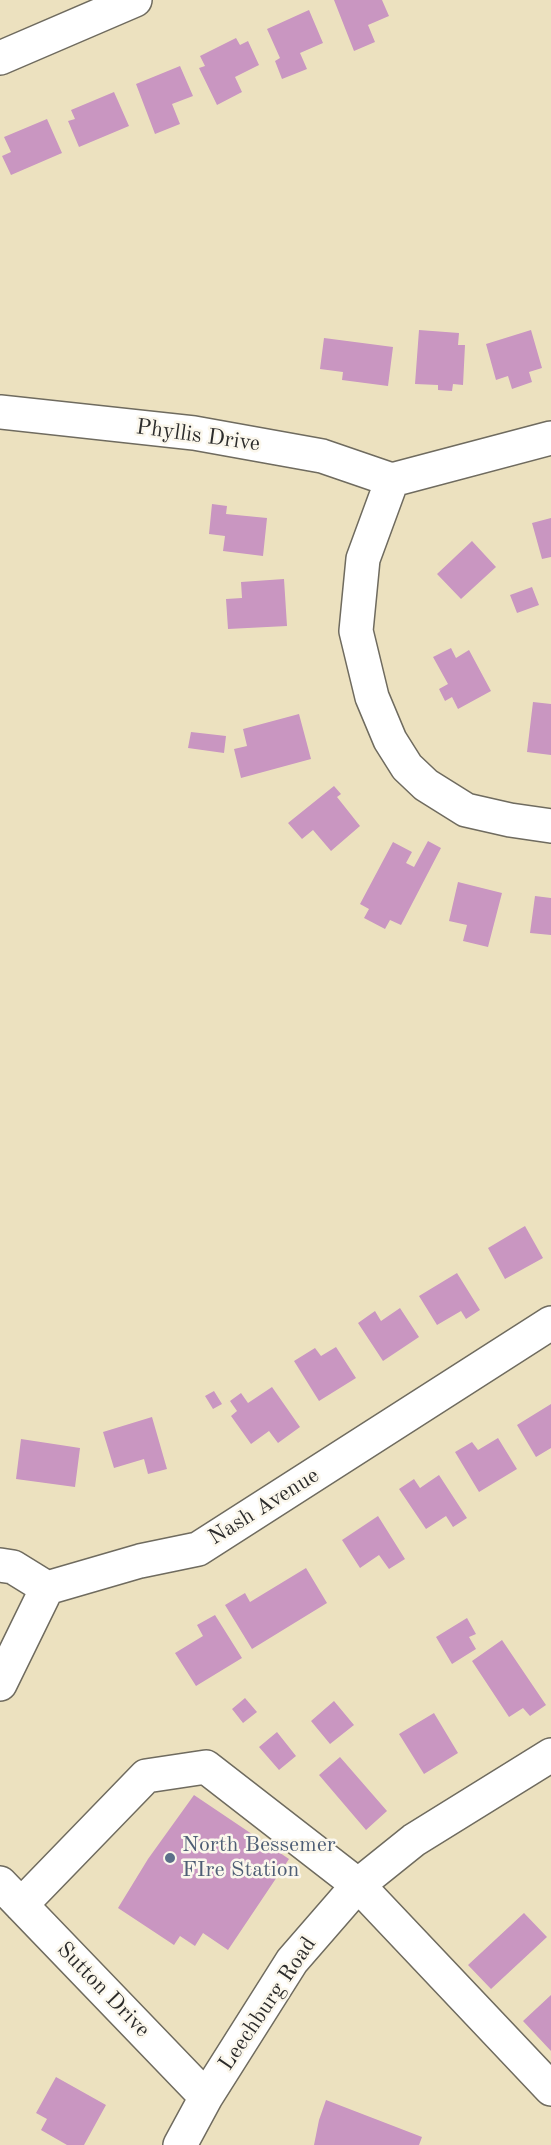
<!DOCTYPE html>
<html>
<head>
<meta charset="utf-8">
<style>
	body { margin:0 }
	canvas { display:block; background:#ece1bf }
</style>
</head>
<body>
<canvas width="551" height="2145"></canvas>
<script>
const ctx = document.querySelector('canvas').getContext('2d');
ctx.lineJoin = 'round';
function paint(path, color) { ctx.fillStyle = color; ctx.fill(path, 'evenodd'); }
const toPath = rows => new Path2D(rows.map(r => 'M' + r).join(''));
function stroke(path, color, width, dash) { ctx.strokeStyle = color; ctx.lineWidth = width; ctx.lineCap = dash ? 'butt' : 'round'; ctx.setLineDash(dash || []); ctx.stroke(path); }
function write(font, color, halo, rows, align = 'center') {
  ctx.font = font + ' "Old Standard TT",serif'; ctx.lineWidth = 5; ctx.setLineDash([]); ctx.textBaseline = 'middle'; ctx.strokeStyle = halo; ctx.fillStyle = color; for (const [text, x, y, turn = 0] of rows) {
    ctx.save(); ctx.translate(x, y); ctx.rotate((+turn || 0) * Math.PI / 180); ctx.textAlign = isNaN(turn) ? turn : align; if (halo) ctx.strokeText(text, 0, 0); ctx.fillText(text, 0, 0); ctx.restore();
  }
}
paint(toPath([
	[334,0,382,0,389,16,368,25,375,42,354,51],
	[309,10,323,43,300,53,307,69,282,79,275,61,280,58,267,29],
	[236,38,240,45,248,41,259,65,235,77,242,92,217,105,199,68,205,66,200,56],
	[180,66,193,96,172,104,180,124,155,134,136,84],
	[114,92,129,126,79,147,68,121,75,119,71,110],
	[47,119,62,153,11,175,2,156,11,152,4,137],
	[419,330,459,333,458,345,465,345,463,385,453,384,452,391,438,390,438,385,415,384],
	[531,330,542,368,529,372,532,382,512,389,508,376,496,380,486,344],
	[324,338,393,347,388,386,342,380,343,372,320,369],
	[212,504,227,506,226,514,267,518,263,556,223,551,225,536,209,534],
	[551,518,551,557,542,559,532,523],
	[472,541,496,567,461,599,437,574],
	[284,579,287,626,228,629,226,599,242,598,241,582],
	[532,587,539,605,517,613,510,595],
	[451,648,456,658,469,650,491,691,458,709,452,697,445,701,439,689,448,684,433,657],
	[533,702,551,704,551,755,527,752],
	[299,714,311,759,241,778,234,749,247,746,243,729],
	[191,732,226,736,224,753,188,748],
	[334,786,341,794,337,797,360,826,331,851,313,830,302,839,288,823],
	[428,841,441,848,401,925,390,920,385,929,364,918,369,909,360,904,393,842,412,852,406,863,414,867],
	[458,882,502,893,488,947,463,941,467,925,449,921],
	[535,896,551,898,551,935,530,933],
	[525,1226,543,1258,505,1279,488,1248],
	[457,1273,480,1310,466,1319,461,1311,437,1325,419,1296],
	[400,1308,419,1337,383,1361,358,1323,375,1311,381,1321],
	[336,1347,356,1378,319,1401,294,1361,315,1348,321,1356],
	[272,1387,300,1427,278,1443,269,1431,251,1444,231,1416,237,1411,230,1401,241,1393,248,1403],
	[214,1391,222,1404,213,1409,205,1396],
	[551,1404,551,1448,536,1457,517,1425],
	[152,1417,167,1469,148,1474,144,1459,114,1468,103,1432],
	[498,1438,517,1469,479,1492,455,1452,472,1442,478,1450],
	[21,1439,80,1448,75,1487,16,1479],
	[439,1475,467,1518,453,1527,446,1516,426,1529,399,1489,414,1479,420,1488],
	[378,1516,405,1559,389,1569,379,1555,360,1568,342,1540],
	[306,1568,327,1603,252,1649,225,1605,245,1593,250,1602],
	[215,1615,242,1658,196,1686,175,1653,203,1636,197,1625],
	[467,1618,476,1634,469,1637,476,1649,452,1664,436,1637],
	[502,1640,546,1705,530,1716,523,1708,509,1717,472,1661],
	[245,1698,257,1712,243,1723,232,1709],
	[334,1701,354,1725,330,1744,311,1721],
	[434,1713,458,1753,424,1774,399,1734],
	[277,1732,296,1756,279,1770,259,1747],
	[340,1757,387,1811,366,1830,319,1775],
	[194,1795,289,1859,228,1950,203,1933,195,1946,180,1936,174,1945,118,1908,148,1859],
	[524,1913,547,1937,491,1989,468,1965],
	[551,1995,551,2051,523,2021],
	[56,2077,106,2105,84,2145,67,2145,41,2130,47,2119,36,2113],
	[326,2100,422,2137,419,2145,314,2145,319,2120]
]), '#c996c1');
const minor = toPath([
	[0,58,135,0],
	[0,412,194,433,322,456,392,480],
	[392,480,363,559,356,631,372,697,390,740,407,767,426,785,466,810,510,820,551,826],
	[392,480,551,438],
	[0,1565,13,1567,47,1588],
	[0,1684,47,1588,140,1561,198,1549,551,1323],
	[0,1883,206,2097],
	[21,1905,146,1776,206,1767,358,1885,551,2089],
	[180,2145,206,2097,292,1961,358,1885,414,1840,551,1755]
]);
stroke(minor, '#6f6b5f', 36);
stroke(minor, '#fff', 33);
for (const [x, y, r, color] of [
	[170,1858,6,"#5c6f8a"]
]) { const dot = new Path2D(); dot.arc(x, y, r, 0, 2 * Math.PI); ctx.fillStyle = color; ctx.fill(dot); stroke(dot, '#fbf7ec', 2); }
write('22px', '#2b2b2b', '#fbf7ec', [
	["Phyllis Drive",198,436,8],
	["Nash Avenue",264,1507,-32],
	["Sutton Drive",103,1990,46],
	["Leechburg Road",268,2004,-56]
]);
write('22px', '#4e5e75', '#fbf7ec', [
	["North Bessemer",182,1845],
	["FIre Station",182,1870]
], 'left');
</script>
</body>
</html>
